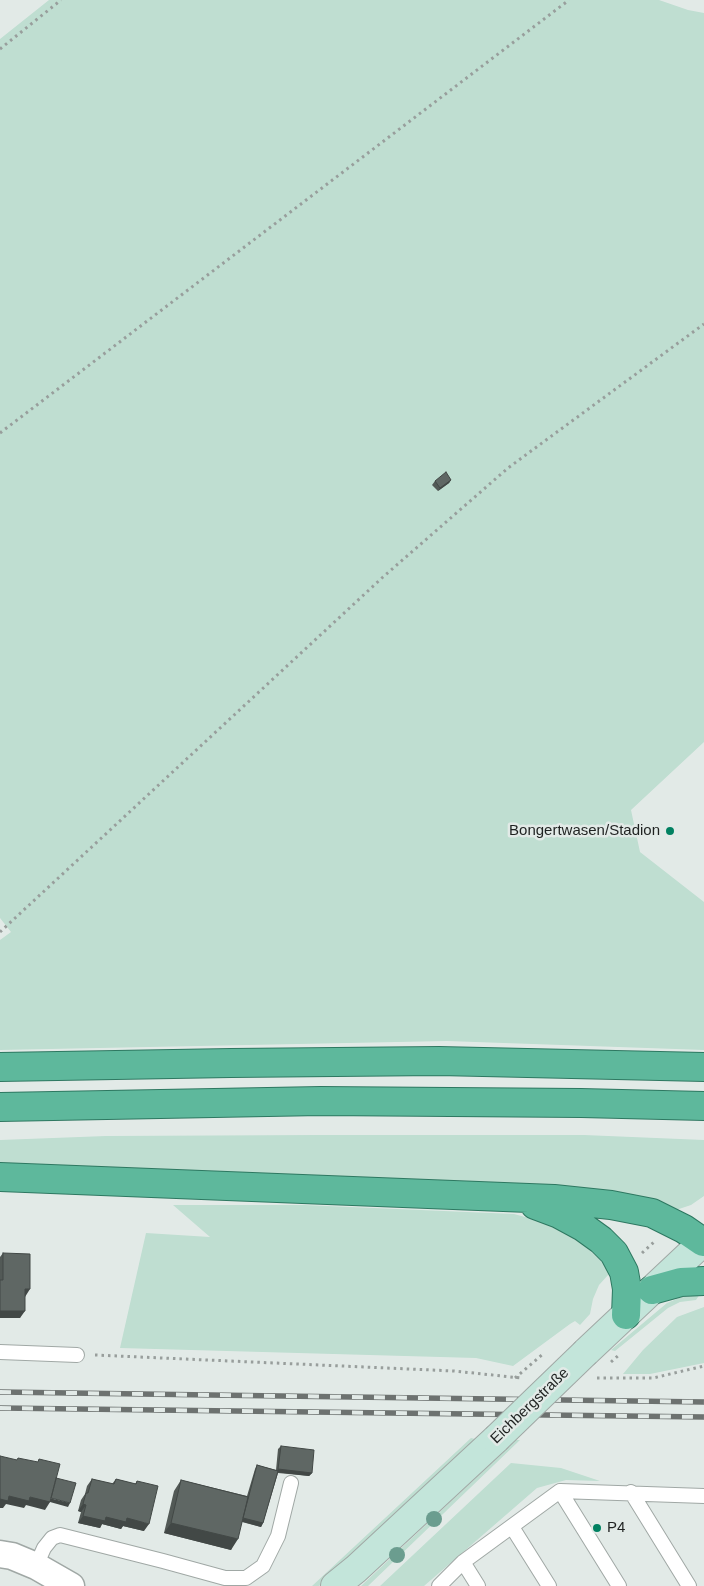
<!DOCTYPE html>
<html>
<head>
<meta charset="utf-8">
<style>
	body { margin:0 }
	canvas { display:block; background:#e2eae7 }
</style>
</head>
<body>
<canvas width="704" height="1586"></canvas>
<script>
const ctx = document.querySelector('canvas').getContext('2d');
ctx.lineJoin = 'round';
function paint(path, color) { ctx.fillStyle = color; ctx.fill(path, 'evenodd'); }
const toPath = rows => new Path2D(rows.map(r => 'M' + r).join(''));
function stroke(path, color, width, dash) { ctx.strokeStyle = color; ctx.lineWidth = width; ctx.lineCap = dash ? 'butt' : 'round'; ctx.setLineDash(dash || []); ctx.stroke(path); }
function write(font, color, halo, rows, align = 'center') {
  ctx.font = font + ' Helvetica,sans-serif'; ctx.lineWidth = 5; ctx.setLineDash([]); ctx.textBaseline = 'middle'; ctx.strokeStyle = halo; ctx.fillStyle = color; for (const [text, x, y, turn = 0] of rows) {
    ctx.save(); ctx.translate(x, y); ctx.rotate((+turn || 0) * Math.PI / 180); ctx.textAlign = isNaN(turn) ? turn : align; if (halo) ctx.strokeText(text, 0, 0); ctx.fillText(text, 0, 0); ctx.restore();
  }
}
paint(toPath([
	[49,0,659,0,688,10,704,13,704,742,631,810,640,852,704,902,704,1050,447,1041,0,1050,0,940,11,932,0,918,0,39],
	[317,1135,584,1135,704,1140,704,1196,691,1205,676,1210,0,1170,0,1140,106,1136],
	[173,1205,304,1205,514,1214,540,1221,565,1233,584,1245,603,1263,609,1274,599,1285,593,1299,590,1314,580,1325,575,1321,570,1324,513,1366,476,1358,120,1348,146,1233,210,1237],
	[700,1294,696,1300,680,1302,668,1308,615,1351,611,1350,667,1303,679,1298],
	[704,1307,704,1363,650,1374,623,1374,643,1350,677,1317],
	[471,1438,475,1439,319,1586,312,1586],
	[516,1440,520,1440,368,1586,361,1586],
	[511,1463,561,1468,600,1481,566,1480,537,1488,424,1586,380,1586]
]), '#bfded1');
const service = toPath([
	[0,1352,77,1355],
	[560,1491,619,1586],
	[631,1492,689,1586],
	[512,1527,549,1586],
	[463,1562,478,1586],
	[36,1566,44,1548,52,1538,60,1535,163,1561,225,1578,246,1578,263,1566,278,1536,291,1483],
	[439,1586,463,1562,560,1491,704,1496]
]);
const minor = toPath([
	[0,1554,12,1556,36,1566,71,1586]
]);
const secondary = toPath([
	[586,1352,704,1241],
	[335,1586,356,1569,496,1439]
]);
const trunk = toPath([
	[0,1067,231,1063,439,1061,704,1067],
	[0,1107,321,1101,581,1103,704,1106],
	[0,1177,554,1199,611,1205,652,1213,684,1229,703,1242],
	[535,1205,559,1214,583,1227,601,1240,614,1253,624,1272,627,1289,626,1315],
	[652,1290,681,1282,704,1281]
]);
stroke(service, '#a0a8a5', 16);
stroke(minor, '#a0a8a5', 29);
stroke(secondary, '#a0a8a5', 30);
stroke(trunk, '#2e7861', 30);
stroke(toPath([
	[0,49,61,0],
	[0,433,569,0],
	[0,932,383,577,508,468,704,324],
	[642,1253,654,1242],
	[95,1355,454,1371,521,1378],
	[515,1378,543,1354],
	[597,1378,653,1378,704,1366]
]), '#989e9c', 3, [2.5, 4]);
stroke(service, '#fff', 14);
stroke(minor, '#fff', 26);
stroke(secondary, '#c3e5da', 28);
stroke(trunk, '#5eb89c', 28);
const rail = toPath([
	[0,1392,704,1402],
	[0,1408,704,1417]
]);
stroke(rail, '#6d7270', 5.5);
stroke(rail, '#e2eae7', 4, [11]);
const secondaryBridge = toPath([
	[496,1439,586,1352]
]);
stroke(secondaryBridge, '#a0a8a5', 30, []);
stroke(toPath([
	[611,1362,620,1354]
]), '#989e9c', 3, [2.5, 4]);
stroke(secondaryBridge, '#c3e5da', 28);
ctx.fillStyle = '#6b9d8f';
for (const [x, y] of [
	[434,1519],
	[397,1555]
]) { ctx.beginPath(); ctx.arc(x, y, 8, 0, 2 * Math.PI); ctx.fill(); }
paint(toPath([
	[451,480,449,483,438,491,432,485,435,481],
	[3,1253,25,1296,20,1318,0,1318,0,1257],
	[281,1446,312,1473,309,1476,278,1473,263,1523,261,1527,242,1522,231,1550,164,1533,174,1491,181,1480,247,1496,255,1469,257,1465,276,1470,278,1449],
	[92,1479,112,1484,116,1479,135,1484,137,1481,144,1531,123,1526,121,1529,102,1524,100,1528,78,1523,81,1512,78,1511,81,1500,85,1494,87,1486]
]), '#525956');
paint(toPath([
	[451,480,449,483,438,491,440,488],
	[25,1289,30,1289,25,1297],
	[0,1311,25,1311,20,1318,0,1318],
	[278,1469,312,1473,309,1476,275,1472],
	[9,1496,49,1498,70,1503,68,1507,50,1502,45,1510,26,1505,24,1508,6,1504,3,1508,0,1508,0,1499],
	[83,1504,86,1505,81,1512,78,1511],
	[83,1516,127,1518,149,1524,144,1531,123,1526,121,1529,102,1524,100,1528,78,1523],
	[243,1518,263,1523,261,1527,240,1521],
	[171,1523,238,1539,231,1550,164,1533]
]), '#424846');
const building = toPath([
	[446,472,451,480,440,488,435,481,446,472],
	[3,1253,30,1254,30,1289,25,1289,25,1311,0,1311,0,1280,3,1280,3,1253],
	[281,1446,314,1450,312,1473,278,1469,281,1446],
	[0,1456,17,1460,18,1458,38,1462,39,1459,60,1464,50,1502,30,1497,29,1501,9,1496,8,1501,0,1499,0,1456],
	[257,1465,278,1471,263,1523,243,1518,257,1465],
	[56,1478,76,1483,70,1503,51,1498,56,1478],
	[92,1479,114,1484,116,1479,136,1484,137,1481,158,1486,149,1524,127,1518,126,1522,106,1517,105,1521,83,1516,86,1505,83,1504,86,1493,88,1493,92,1479],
	[181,1480,248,1497,238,1539,171,1523,181,1480]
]);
paint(building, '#5f6764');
stroke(building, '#424846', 1);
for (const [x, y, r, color] of [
	[670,831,5,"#018161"],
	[597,1528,5,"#018161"]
]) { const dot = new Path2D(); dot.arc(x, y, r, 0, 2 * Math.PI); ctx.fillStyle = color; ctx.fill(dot); stroke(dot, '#e2eae7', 2); }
write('15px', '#1f2221', '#e2eae7', [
	["Bongertwasen/Stadion",660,831],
	["P4",607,1528,"left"]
], 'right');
write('15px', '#1f2221', '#e2eae7', [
	["Eichbergstraße",530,1406,-44]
]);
</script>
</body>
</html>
